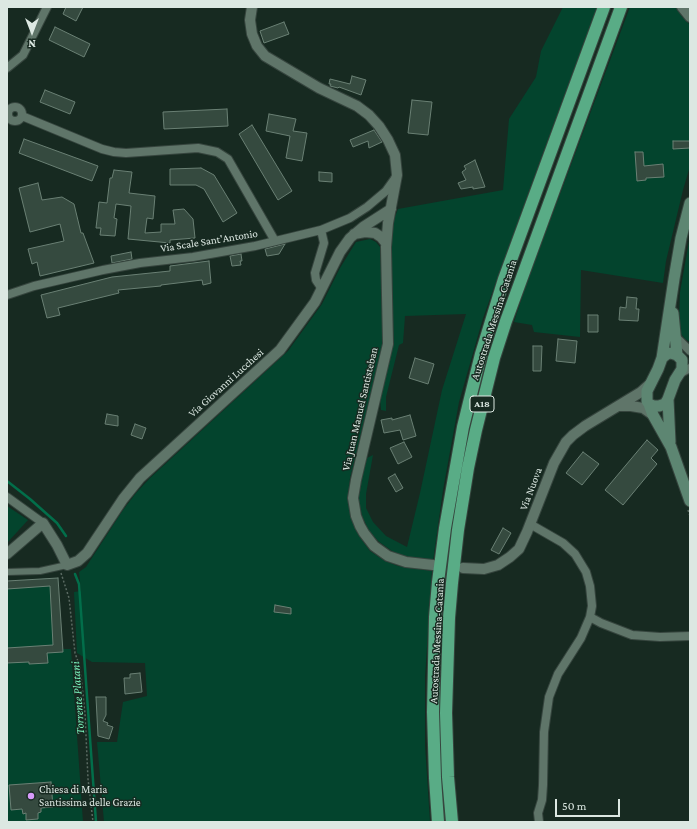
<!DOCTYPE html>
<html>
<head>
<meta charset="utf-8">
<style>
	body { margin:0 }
	#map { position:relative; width:697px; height:829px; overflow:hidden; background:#172a21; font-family:"Crimson Pro",serif }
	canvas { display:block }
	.frame { position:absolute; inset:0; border:8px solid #dce8e2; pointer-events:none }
	.north { position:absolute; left:12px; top:12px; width:40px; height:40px; -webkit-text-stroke:3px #172a21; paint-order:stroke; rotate:180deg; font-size:11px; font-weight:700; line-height:16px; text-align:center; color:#dce8e2 }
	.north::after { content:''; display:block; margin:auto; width:14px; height:18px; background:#dce8e2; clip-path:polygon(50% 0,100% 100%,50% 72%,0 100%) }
	.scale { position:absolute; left:555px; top:799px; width:65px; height:18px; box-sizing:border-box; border:2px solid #dce8e2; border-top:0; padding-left:5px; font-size:12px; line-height:14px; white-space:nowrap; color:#dce8e2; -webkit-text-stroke:3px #172a21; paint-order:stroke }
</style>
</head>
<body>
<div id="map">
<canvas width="697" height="829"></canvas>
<div class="frame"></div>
<div class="north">N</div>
<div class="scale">50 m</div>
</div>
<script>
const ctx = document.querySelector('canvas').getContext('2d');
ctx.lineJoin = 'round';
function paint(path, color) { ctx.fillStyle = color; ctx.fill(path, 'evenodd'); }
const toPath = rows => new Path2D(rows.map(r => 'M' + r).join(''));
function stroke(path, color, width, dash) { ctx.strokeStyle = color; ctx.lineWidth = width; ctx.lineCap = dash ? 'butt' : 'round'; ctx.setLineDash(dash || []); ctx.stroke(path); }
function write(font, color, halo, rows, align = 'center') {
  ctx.font = font + ' "Crimson Pro",serif'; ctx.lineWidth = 3; ctx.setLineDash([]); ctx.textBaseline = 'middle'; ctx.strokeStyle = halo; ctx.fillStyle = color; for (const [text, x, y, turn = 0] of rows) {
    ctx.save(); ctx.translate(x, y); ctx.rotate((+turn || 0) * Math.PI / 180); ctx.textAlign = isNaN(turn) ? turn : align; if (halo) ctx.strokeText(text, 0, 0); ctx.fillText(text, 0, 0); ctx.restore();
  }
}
paint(toPath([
	[563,7,597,7,540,161,483,318,459,402,443,490,433,561,407,558,392,551,378,541,369,531,362,516,358,498,361,481,367,458,373,455,366,494,366,508,373,522,386,536,407,547,420,493,442,390,466,314,405,316,403,343,399,345,386,397,386,411,381,410,380,398,392,348,390,275,392,232,394,219,398,209,503,190,509,119,536,77,541,51],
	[630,7,678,7,680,14,690,25,690,166,683,190,666,261,663,283,581,270,580,337,534,332,532,325,514,322,526,285],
	[690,236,690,342,685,339,681,334,679,329,679,319,680,292],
	[370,239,376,242,380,247,384,340,350,478,348,497,351,517,359,536,370,551,385,561,398,566,432,571,425,677,425,745,430,822,104,822,97,742,117,742,123,702,147,696,145,663,92,662,77,653,74,592,81,591,79,572,86,567,123,510,136,493,150,478,288,351,322,304,340,268,356,242],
	[7,506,28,520,7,543],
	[58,578,62,649,71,649,83,822,7,822,7,581]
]), '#03442d');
stroke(toPath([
	[7,481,30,499,57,523,66,536],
	[75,574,79,584,96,822]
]), '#026e4a', 2.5);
const building = toPath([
	[66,7,83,7,76,21,63,14,66,7],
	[284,22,289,34,264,43,260,31,284,22],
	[55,27,90,44,84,57,49,40,55,27],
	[352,76,366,80,361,95,339,87,338,88,330,86,331,84,329,84,330,79,350,84,352,76],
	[45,90,75,102,70,114,40,102,45,90],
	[412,100,432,102,428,135,408,133,412,100],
	[227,109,228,126,164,129,163,112,227,109],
	[269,114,296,119,293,131,307,133,302,161,286,158,290,136,266,131,269,114],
	[252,125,292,191,278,200,239,134,252,125],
	[374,130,382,142,369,148,368,141,353,147,350,140,374,130],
	[24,139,98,166,92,181,19,153,24,139],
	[673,141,690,141,690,148,673,149,673,141],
	[635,152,643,152,644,166,663,164,664,177,646,178,646,180,637,181,635,152],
	[475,160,485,187,473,189,473,187,461,189,458,183,466,180,462,172,466,169,464,166,475,160],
	[201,168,214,175,237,213,223,222,204,189,196,185,170,185,170,169,201,168],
	[114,170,132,172,129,193,155,196,153,219,147,218,145,233,161,232,161,224,175,224,173,210,184,209,193,219,195,238,170,240,170,243,128,239,131,206,116,204,114,218,117,219,115,236,100,235,101,228,96,228,99,202,107,203,110,178,112,178,114,170],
	[319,172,332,173,332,182,319,181,319,172],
	[38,183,42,200,62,197,74,204,81,233,83,233,94,263,40,276,37,262,32,264,28,249,64,241,60,224,30,232,19,188,38,183],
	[285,244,279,254,267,256,265,249,285,244],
	[131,252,132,259,112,263,111,256,131,252],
	[241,254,242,261,240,261,241,265,232,266,230,256,241,254],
	[209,261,211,283,203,285,202,280,161,285,161,286,118,290,119,293,58,308,60,315,47,318,41,295,112,277,170,271,170,266,209,261],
	[627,297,637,298,636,309,639,309,638,321,619,320,620,307,626,308,627,297],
	[588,315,598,315,598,332,588,332,588,315],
	[558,339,577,341,575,363,556,361,558,339],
	[533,346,542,346,541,371,533,371,533,346],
	[415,358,434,364,428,384,409,378,415,358],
	[107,414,118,416,118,426,105,424,107,414],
	[410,415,416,436,403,440,400,430,384,433,381,420,392,418,392,420,410,415],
	[135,424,146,428,142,439,131,435,135,424],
	[647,440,658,450,651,458,657,464,623,505,605,490,647,440],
	[404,442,412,457,398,464,390,448,404,442],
	[583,452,599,464,582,485,566,473,583,452],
	[395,474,403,488,396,492,388,478,395,474],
	[503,528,511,533,499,554,491,550,503,528],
	[58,578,63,652,47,653,48,663,29,664,29,662,7,663,7,648,53,645,50,586,7,589,7,581,58,578],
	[275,605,291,608,291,614,274,612,275,605],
	[140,673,142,692,125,694,124,678,130,678,130,674,140,673],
	[96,697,106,697,106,715,103,721,108,723,107,725,113,727,109,739,98,736,96,697],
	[51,782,53,807,41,808,41,812,38,813,38,819,26,820,26,813,23,814,22,809,11,810,9,785,51,782]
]);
paint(building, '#354a3f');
stroke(building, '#6a8074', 1);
const pedestrian = toPath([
	[7,572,40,571,67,565]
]);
const minor = toPath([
	[7,68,23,55,47,7],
	'8 114a7 7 0 1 1 14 0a7 7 0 1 1-14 0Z',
	[22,116,102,149,114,152,126,153,198,148,217,152,228,159,275,241],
	[321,230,324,243,315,273,316,280,322,289],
	[7,295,34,286,103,270,140,263,193,257,255,246,321,230,350,218,367,207,386,191,396,177],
	[677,338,690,351],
	[679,374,690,368],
	[7,497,43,523],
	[530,524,563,543,575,554,586,572,590,586,592,606,590,617,601,623,632,635,660,637,690,636],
	[539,822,538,813,542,800,543,785,544,732,549,697,558,674,581,638,590,617]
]);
const tertiary = toPath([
	[252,7,250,20,252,34,257,46,265,56,319,88,357,106,369,115,379,126,388,140,395,155,397,175,388,223,386,247,388,344,356,480,353,498,356,516,360,526,364,533,374,546,388,556,406,562,433,565],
	[682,7,690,17],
	[354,234,365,232,375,233,381,237,386,243],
	[619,406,631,406,643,408,653,415],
	[7,554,43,523,57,545,67,565,78,561,87,553,123,499,140,478,280,350,315,302,340,252,350,238,363,227,391,209],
	[463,568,484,569,498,565,510,557,519,549,527,532,554,463,566,442,573,435,585,426,641,392,651,383]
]);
const secondary = toPath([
	[673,313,677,355],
	[662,358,667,354,671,353,677,355,682,360,682,369,675,380,668,399,665,404,659,406,654,406,649,404,647,401,647,391,658,369,662,358,674,279,681,238,690,203],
	[668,399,670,442],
	[649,404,653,415,671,447,690,501]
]);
const motorway = toPath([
	[438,822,435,778,433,712,435,617,438,582,445,528,463,427,481,354,504,279,604,7],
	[452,822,448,777,446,713,449,618,452,583,458,530,468,468,476,430,494,358,506,321,621,7]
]);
stroke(pedestrian, '#36453e', 8);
stroke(minor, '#36453e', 10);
stroke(tertiary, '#36453e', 12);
stroke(secondary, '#36453e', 13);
stroke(motorway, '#36453e', 14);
stroke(toPath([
	[688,510,690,516],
	[61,573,69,598,75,653,80,667,85,714,88,779,93,822]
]), '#5a6a62', 1.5, [2, 2]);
stroke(pedestrian, '#5f7569', 6);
stroke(minor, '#5f7569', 8);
stroke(tertiary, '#5f7569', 10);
stroke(secondary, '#5d8672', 11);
stroke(motorway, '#59ac86', 12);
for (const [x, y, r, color] of [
	[31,796,4,"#d69bf9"]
]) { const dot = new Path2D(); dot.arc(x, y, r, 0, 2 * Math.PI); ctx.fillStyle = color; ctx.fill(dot); stroke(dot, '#172a21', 1.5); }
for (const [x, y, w] of [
	[482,404,24]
]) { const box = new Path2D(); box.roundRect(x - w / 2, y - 8, w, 16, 3); ctx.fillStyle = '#172a21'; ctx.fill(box); stroke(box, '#dce8e2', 1); }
write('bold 10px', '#dce8e2', null, [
	["A18",482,404]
]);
write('11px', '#dce8e2', '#172a21', [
	["Via Scale Sant'Antonio",209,241,-9],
	["Autostrada Messina-Catania",494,320,-72],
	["Via Giovanni Lucchesi",226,383,-42],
	["Via Juan Manuel Santisteban",360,409,-77],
	["Via Nuova",531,489,-69],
	["Autostrada Messina-Catania",437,641,-87]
]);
write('11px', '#dce8e2', '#172a21', [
	["Chiesa di Maria",39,790],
	["Santissima delle Grazie",39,803]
], 'left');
write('italic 12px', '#7af1bb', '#172a21', [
	["Torrente Platani",78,698,-94]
]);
</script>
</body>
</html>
